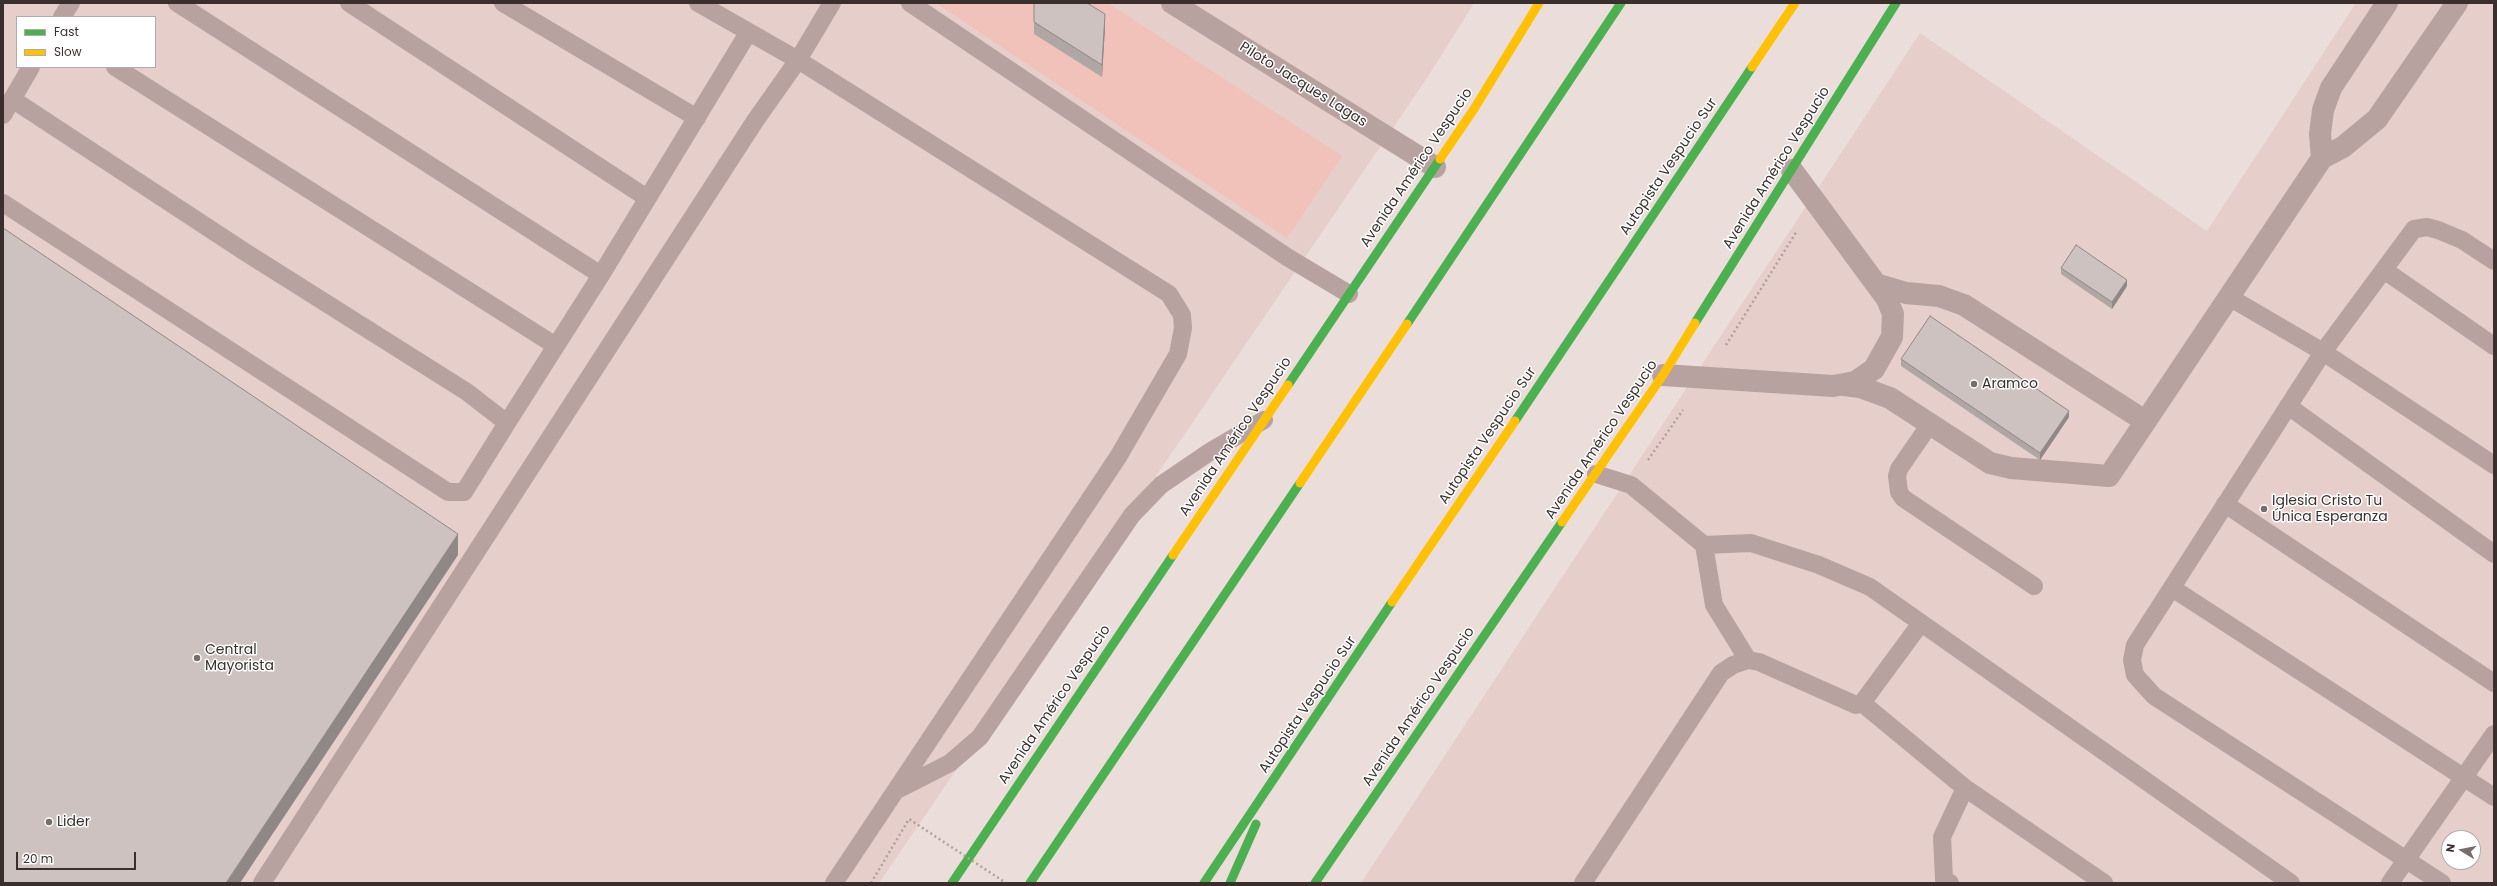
<!DOCTYPE html>
<html>
<head>
<meta charset="utf-8">
<style>
	body { margin:0 }
	#map { position:relative; width:2497px; height:886px; overflow:hidden; background:#ebddda; font-family:Poppins,sans-serif }
	canvas { display:block }
	.frame { position:absolute; inset:0; border:4px solid #39302e; pointer-events:none }
	.legend { position:absolute; left:16px; top:16px; width:140px; height:52px; box-sizing:border-box; background:#fff; border:1px solid #b0acab; margin:0; padding:5px 7px; list-style:none; font-size:12px; color:#39302e }
	.legend li { display:flex; align-items:center; gap:8px; height:20px }
	.legend b { width:20px; border:1px solid #b0acab }
	.north { position:absolute; left:2441px; top:830px; width:40px; height:40px; box-sizing:border-box; background:#fff; border:1px solid #b0acab; border-radius:50%; rotate:280deg; font-size:11px; font-weight:700; line-height:16px; text-align:center; color:#39302e }
	.north::after { content:''; display:block; margin:auto; width:14px; height:18px; background:#776d6a; clip-path:polygon(50% 0,100% 100%,50% 72%,0 100%) }
	.scale { position:absolute; left:16px; top:852px; width:120px; height:18px; box-sizing:border-box; border:2px solid #39302e; border-top:0; padding-left:5px; font-size:12px; line-height:14px; white-space:nowrap; color:#39302e; -webkit-text-stroke:3px #fff; paint-order:stroke }
</style>
</head>
<body>
<div id="map">
<canvas width="2497" height="886"></canvas>
<div class="frame"></div>
<ul class="legend">
<li><b style="height:5px;background:#4caf50"></b>Fast</li>
<li><b style="height:5px;background:#ffc107"></b>Slow</li>
</ul>
<div class="north">N</div>
<div class="scale">20 m</div>
</div>
<script>
const ctx = document.querySelector('canvas').getContext('2d');
ctx.lineJoin = 'round';
function paint(path, color) { ctx.fillStyle = color; ctx.fill(path, 'evenodd'); }
const toPath = rows => new Path2D(rows.map(r => 'M' + r).join(''));
function stroke(path, color, width, dash) { ctx.strokeStyle = color; ctx.lineWidth = width; ctx.lineCap = dash ? 'butt' : 'round'; ctx.setLineDash(dash || []); ctx.stroke(path); }
function write(font, color, halo, rows, align = 'center') {
  ctx.font = font + ' Poppins,sans-serif'; ctx.lineWidth = 3; ctx.setLineDash([]); ctx.textBaseline = 'middle'; ctx.strokeStyle = halo; ctx.fillStyle = color; for (const [text, x, y, turn = 0] of rows) {
    ctx.save(); ctx.translate(x, y); ctx.rotate((+turn || 0) * Math.PI / 180); ctx.textAlign = isNaN(turn) ? turn : align; if (halo) ctx.strokeText(text, 0, 0); ctx.fillText(text, 0, 0); ctx.restore();
  }
}
paint(toPath([
	[3,3,1474,3,1429,75,879,883,3,883],
	[17,17,155,17,155,67,17,67],
	[2356,3,2494,3,2494,883,1361,883,1920,33,2207,231],
	[2449,838,2473,838,2473,862,2449,862]
]), '#e6ceca');
paint(toPath([
	[936,3,1108,3,1342,156,1287,238]
]), '#f0c2ba');
stroke(toPath([
	[1726,345,1797,231],
	[1648,460,1683,410]
]), '#b0a09e', 2.5, [2, 3]);
stroke(toPath([
	[177,3,601,275],
	[349,3,647,198],
	[503,3,697,118],
	[698,3,798,60,1169,294,1182,315,1183,328,1178,354,1118,457,834,883],
	[910,3,1287,257,1349,294],
	[62,17,71,3],
	[115,67,556,346],
	[12,99,245,252,467,392,507,423,601,275,748,33],
	[3,115,31,67],
	[3,203,448,492,464,492,507,423],
	[2384,270,2494,346],
	[2229,297,2323,352,2494,465],
	[2288,406,2494,554],
	[1930,424,1899,469,1897,476,1899,492,1903,498,2034,586],
	[1596,474,1631,485,1704,545,1714,605,1748,660],
	[2225,504,2494,683],
	[1704,545,1751,543,1819,565,1870,587,2291,883],
	[2172,588,2494,797],
	[1862,703,1965,788,2104,883],
	[899,789,950,763,980,737,1132,515,1161,485,1211,451,1264,420],
	[262,883,755,121,798,60,832,3],
	[1583,883,1721,673,1733,665,1748,660,1759,662,1856,705,1862,703,1921,623],
	[1950,883,1944,879,1942,837,1965,788],
	[2390,883,2494,734],
	[2442,883,2154,696,2135,675,2132,660,2135,645,2323,352,2414,229,2427,227,2438,230,2462,240,2494,261]
]), '#b7a29f', 18);
stroke(toPath([
	[1172,3,1435,167],
	[2322,158,2320,134,2323,110,2331,88,2387,3],
	[1879,285,1906,293,1939,296,1964,305,2145,421],
	[1663,375,1833,386,1855,382,1874,369,1892,337,1893,314,1887,299,1792,170],
	[1844,385,1860,387,1890,398,1990,463,2011,468,2109,476,2322,158,2343,147,2377,119,2457,3]
]), '#b7a29f', 22);
stroke(toPath([
	[1695,323,1896,3],
	[1407,324,1621,3],
	[1288,385,1440,159],
	[1515,421,1752,67],
	[952,883,1173,555],
	[1030,883,1300,483],
	[1204,883,1392,602],
	[1230,883,1256,824],
	[1315,883,1562,522]
]), '#4caf50', 9);
stroke(toPath([
	[1752,67,1795,3],
	[1440,159,1474,109,1539,3],
	[1300,483,1407,324],
	[1562,522,1663,375,1695,323],
	[1173,555,1288,385],
	[1392,602,1515,421]
]), '#ffc107', 9);
stroke(toPath([
	[871,883,909,819,1006,883]
]), '#b0a09e', 2.5, [2, 3]);
paint(toPath([
	[1034,3,1105,27,1102,77,1034,34],
	[2061,268,2127,286,2112,309,2061,274],
	[1901,359,2069,417,2040,460,1901,366]
]), '#b0a7a5');
paint(toPath([
	[1105,14,1105,27,1102,77,1102,65],
	[2127,280,2127,286,2112,309,2112,302],
	[2069,411,2069,417,2040,460,2040,453],
	[458,534,458,555,240,883,226,883]
]), '#908886');
const building = toPath([
	[1034,3,1087,3,1105,14,1102,65,1034,22,1034,3],
	[3,228,458,534,226,883,3,883,3,228],
	[2076,245,2127,280,2112,302,2061,268,2076,245],
	[1930,316,2069,411,2040,453,1901,359,1930,316]
]);
paint(building, '#cdc2c0');
stroke(building, '#908886', 1);
for (const [x, y, r, color] of [
	[1974,384,4,"#776d6a"],
	[2264,509,4,"#776d6a"],
	[197,658,4,"#776d6a"],
	[49,822,4,"#776d6a"]
]) { const dot = new Path2D(); dot.arc(x, y, r, 0, 2 * Math.PI); ctx.fillStyle = color; ctx.fill(dot); stroke(dot, '#fff', 1.5); }
write('14px', '#39302e', '#fff', [
	["Piloto Jacques Lagas",1303,85,32],
	["Autopista Vespucio Sur",1669,167,-56],
	["Avenida Américo Vespucio",1417,168,-56],
	["Avenida Américo Vespucio",1777,168,-58],
	["Autopista Vespucio Sur",1488,436,-56],
	["Avenida Américo Vespucio",1236,437,-56],
	["Avenida Américo Vespucio",1602,440,-56],
	["Avenida Américo Vespucio",1055,705,-56],
	["Autopista Vespucio Sur",1308,705,-56],
	["Avenida Américo Vespucio",1419,707,-56]
]);
write('14px', '#39302e', '#fff', [
	["Aramco",1982,384],
	["Iglesia Cristo Tu",2272,501],
	["Única Esperanza",2272,517],
	["Central",205,650],
	["Mayorista",205,666],
	["Lider",57,822]
], 'left');
</script>
</body>
</html>
